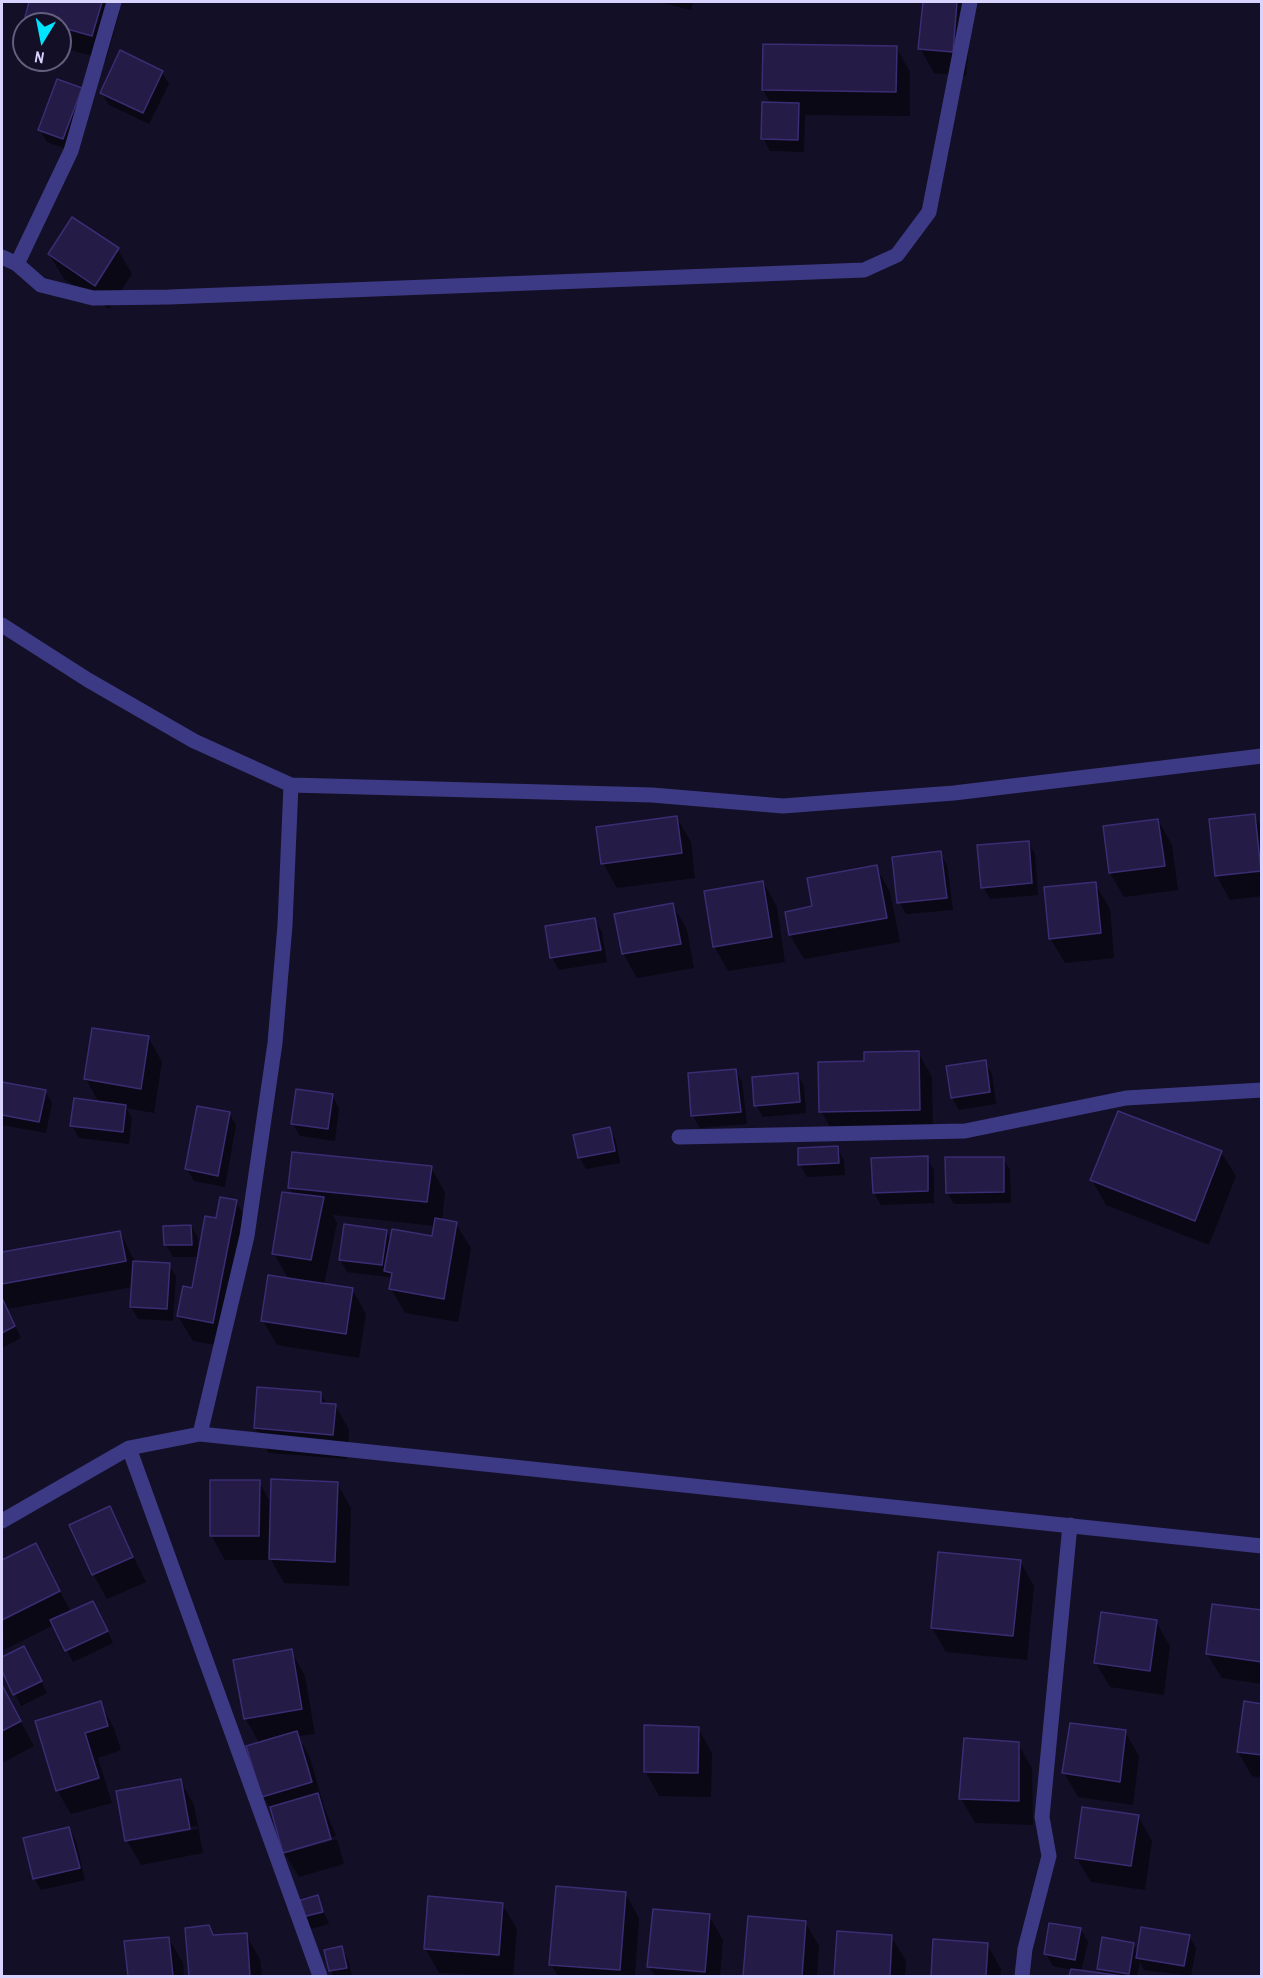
<!DOCTYPE html>
<html>
<head>
<meta charset="utf-8">
<style>
	body { margin:0 }
	#map { position:relative; width:1263px; height:1978px; overflow:hidden; background:#130f26; font-family:"Archivo Narrow",sans-serif }
	canvas { display:block }
	.frame { position:absolute; inset:0; border:3px solid #d9d4ff; pointer-events:none }
	.north { position:absolute; left:12px; top:12px; width:60px; height:60px; box-sizing:border-box; background:#130f26; border:2px solid #625e7d; border-radius:50%; rotate:190deg; font-size:16px; font-weight:700; line-height:24px; text-align:center; color:#d9d4ff }
	.north::after { content:''; display:block; margin:auto; width:21px; height:27px; background:#00e5ff; clip-path:polygon(50% 0,100% 100%,50% 72%,0 100%) }
</style>
</head>
<body>
<div id="map">
<canvas width="1263" height="1978"></canvas>
<div class="frame"></div>
<div class="north">N</div>
</div>
<script>
const ctx = document.querySelector('canvas').getContext('2d');
ctx.lineJoin = 'round';
function paint(path, color) { ctx.fillStyle = color; ctx.fill(path, 'evenodd'); }
const toPath = rows => new Path2D(rows.map(r => 'M' + r).join(''));
function stroke(path, color, width, dash) { ctx.strokeStyle = color; ctx.lineWidth = width; ctx.lineCap = dash ? 'butt' : 'round'; ctx.setLineDash(dash || []); ctx.stroke(path); }
paint(toPath([
	[31,2,114,2,120,11,106,60,60,47,60,24,30,24,26,17],
	[659,2,693,2,691,10],
	[924,2,973,2,966,76,934,73,920,48],
	[764,45,896,47,910,72,910,116,805,115,804,152,770,151,763,138,771,104,763,90],
	[162,72,169,84,149,124,109,105,102,93],
	[81,89,69,150,47,142,40,130],
	[73,219,118,250,132,274,109,309,64,279,49,254],
	[1254,816,1262,828,1262,896,1230,900,1216,875],
	[677,818,691,842,695,878,617,888,603,863],
	[1158,820,1172,845,1178,890,1124,897,1110,873],
	[1028,842,1035,854,1038,895,990,899,983,887],
	[940,853,947,865,953,910,906,914,899,902],
	[876,867,890,892,900,942,804,959,790,935,786,913,814,908],
	[763,882,777,907,785,962,728,971,714,946],
	[1095,884,1110,909,1114,958,1065,963,1050,938],
	[673,905,687,930,694,968,637,978,623,953],
	[595,920,602,932,607,962,559,970,552,958],
	[148,1037,162,1062,154,1113,126,1108,132,1118,129,1144,79,1138,72,1126,99,1103,86,1079],
	[918,1052,932,1077,933,1134,835,1136,821,1111,865,1063],
	[985,1062,992,1074,996,1104,959,1110,952,1098],
	[735,1070,742,1082,747,1124,700,1128,693,1116,689,1075],
	[797,1074,804,1086,806,1113,763,1117,756,1105],
	[2,1083,45,1091,52,1103,46,1133,2,1125],
	[332,1095,339,1108,335,1141,300,1136,293,1124],
	[229,1113,236,1125,225,1187,194,1181,187,1169],
	[609,1129,616,1141,620,1163,586,1169,579,1157],
	[837,1148,844,1160,845,1175,807,1177,800,1165],
	[1221,1152,1236,1176,1209,1245,1106,1205,1092,1180],
	[927,1158,934,1170,934,1203,881,1205,874,1193],
	[1003,1158,1010,1170,1011,1203,954,1204,947,1192],
	[431,1168,445,1192,442,1221,456,1224,471,1248,458,1322,405,1313,391,1289,392,1282,389,1277,347,1272,340,1260,386,1231,391,1240,433,1238,435,1226,333,1215,337,1223,324,1285,352,1289,366,1314,359,1358,277,1345,263,1321,289,1280,274,1254,294,1195,289,1187],
	[236,1202,250,1226,227,1347,193,1341,178,1316,193,1290,199,1257,173,1257,166,1245,191,1226,198,1238,198,1254,217,1220],
	[120,1232,135,1262,169,1265,176,1277,173,1321,138,1319,131,1307,133,1287,7,1309,21,1338,2,1348,2,1253],
	[259,1389,320,1393,327,1405,335,1405,349,1430,347,1459,269,1453,255,1428],
	[259,1482,272,1505,337,1483,351,1508,349,1586,284,1583,271,1560,225,1560,211,1535],
	[109,1508,146,1582,107,1599,93,1574],
	[35,1545,71,1612,100,1615,113,1643,73,1662,54,1625,4,1650,2,1562],
	[1020,1561,1034,1586,1027,1660,946,1652,932,1628],
	[1262,1612,1262,1684,1222,1678,1207,1654],
	[1156,1622,1170,1646,1164,1695,1110,1687,1096,1663],
	[24,1648,47,1693,21,1706,2,1668,2,1659],
	[291,1651,305,1676,315,1734,298,1736,310,1758,324,1807,336,1836,288,1850,288,1853,337,1839,344,1864,299,1877,284,1852,274,1814,263,1796,260,1744,245,1718],
	[2,1688,34,1746,2,1763],
	[100,1703,114,1728,121,1750,98,1758,112,1803,71,1814,57,1790,37,1722],
	[1262,1705,1262,1778,1252,1776,1238,1752],
	[698,1728,712,1753,711,1797,659,1796,645,1771],
	[1125,1732,1139,1756,1133,1805,1078,1797,1064,1773],
	[1018,1744,1032,1768,1033,1825,975,1823,961,1798],
	[180,1780,194,1805,203,1853,141,1865,127,1841,118,1792],
	[197,1826,198,1829,134,1841,134,1838],
	[1138,1816,1152,1841,1145,1890,1091,1882,1076,1857],
	[69,1829,76,1841,85,1880,41,1890,34,1878],
	[625,1893,639,1918,635,1976,558,1976,551,1964],
	[317,1897,329,1924,310,1929,304,1917],
	[502,1904,517,1929,513,1976,439,1973,425,1948],
	[709,1916,723,1940,720,1976,655,1976,649,1966],
	[749,1918,805,1922,819,1946,817,1976,745,1976],
	[187,1929,214,1937,246,1935,260,1959,262,1976,190,1976],
	[1081,1930,1088,1942,1081,1972,1102,1975,1099,1968,1133,1944,1138,1952,1189,1936,1196,1948,1191,1976,1144,1970,1140,1962,1137,1976,1071,1976,1072,1970,1053,1966,1046,1954],
	[838,1933,891,1936,906,1961,905,1976,836,1976],
	[169,1939,183,1963,184,1976,129,1976,126,1943],
	[935,1941,987,1944,1001,1969,1000,1976,933,1976],
	[341,1948,348,1960,352,1976,334,1976,331,1971,326,1951]
]), '#0007');
const building = toPath([
	[29,2,102,2,92,36,60,27,60,24,48,24,25,17,29,2],
	[923,2,957,2,953,52,918,49,923,2],
	[763,44,897,46,896,92,762,90,763,44],
	[120,50,163,71,143,113,100,93,120,50],
	[57,79,82,88,63,139,38,130,57,79],
	[762,102,799,103,798,140,761,139,762,102],
	[72,217,119,248,95,286,48,254,72,217],
	[1255,814,1261,871,1215,876,1209,819,1255,814],
	[677,816,682,853,601,864,596,827,677,816],
	[1158,819,1165,866,1109,873,1103,826,1158,819],
	[1029,841,1032,883,981,888,977,845,1029,841],
	[941,851,947,898,897,903,892,857,941,851],
	[877,865,887,918,789,935,785,912,812,906,807,878,877,865],
	[763,881,772,937,713,947,704,891,763,881],
	[1096,882,1101,933,1049,939,1044,887,1096,882],
	[673,903,681,944,622,954,614,914,673,903],
	[595,918,601,950,550,958,545,926,595,918],
	[92,1028,149,1036,141,1089,84,1079,92,1028],
	[919,1051,920,1110,819,1112,818,1062,864,1061,864,1052,919,1051],
	[986,1060,990,1092,951,1098,946,1066,986,1060],
	[736,1069,741,1112,691,1116,688,1073,736,1069],
	[798,1073,800,1102,754,1106,752,1077,798,1073],
	[2,1082,46,1090,39,1122,2,1115,2,1082],
	[296,1089,333,1094,328,1129,291,1124,296,1089],
	[74,1098,126,1105,123,1132,70,1126,74,1098],
	[197,1106,230,1112,218,1176,185,1169,197,1106],
	[1118,1111,1222,1151,1195,1221,1090,1180,1118,1111],
	[610,1127,615,1151,578,1158,573,1135,610,1127],
	[838,1146,839,1163,798,1165,798,1148,838,1146],
	[292,1152,432,1166,427,1202,288,1188,292,1152],
	[928,1156,928,1191,873,1193,871,1158,928,1156],
	[945,1157,1004,1157,1004,1192,946,1193,945,1157],
	[282,1192,324,1197,311,1260,272,1254,282,1192],
	[220,1197,237,1200,213,1323,177,1316,183,1286,192,1288,205,1216,216,1218,220,1197],
	[435,1218,457,1222,444,1299,389,1289,392,1273,384,1271,392,1229,432,1236,435,1218],
	[344,1224,387,1230,382,1265,339,1260,344,1224],
	[191,1225,192,1245,164,1245,163,1226,191,1225],
	[120,1231,126,1261,2,1284,2,1252,120,1231],
	[133,1261,170,1263,167,1309,130,1307,133,1261],
	[268,1275,353,1288,346,1334,261,1321,268,1275],
	[2,1298,15,1326,2,1333,2,1298],
	[257,1387,321,1392,321,1403,336,1404,333,1435,254,1428,257,1387],
	[271,1479,338,1482,335,1562,269,1559,271,1479],
	[210,1480,260,1480,259,1536,210,1536,210,1480],
	[110,1506,133,1557,92,1575,69,1525,110,1506],
	[36,1543,60,1591,2,1620,2,1560,36,1543],
	[938,1552,1021,1560,1013,1636,931,1628,938,1552],
	[93,1601,108,1631,65,1651,50,1620,93,1601],
	[1212,1604,1262,1610,1262,1662,1206,1654,1212,1604],
	[1101,1612,1157,1620,1150,1671,1094,1663,1101,1612],
	[24,1646,42,1681,13,1695,2,1671,2,1657,24,1646],
	[292,1649,302,1709,244,1719,233,1660,292,1649],
	[2,1685,21,1721,2,1731,2,1685],
	[101,1701,108,1726,85,1733,99,1778,56,1791,35,1721,101,1701],
	[1244,1701,1262,1704,1262,1755,1237,1752,1244,1701],
	[1070,1723,1126,1730,1120,1782,1062,1773,1070,1723],
	[644,1725,699,1727,698,1773,644,1772,644,1725],
	[297,1731,312,1782,262,1797,246,1746,297,1731],
	[964,1738,1019,1742,1019,1801,959,1799,964,1738],
	[181,1779,190,1829,125,1841,116,1791,181,1779],
	[318,1793,331,1839,283,1853,270,1807,318,1793],
	[1082,1807,1139,1815,1131,1866,1075,1858,1082,1807],
	[69,1827,80,1868,33,1879,23,1838,69,1827],
	[556,1886,626,1892,620,1970,549,1965,556,1886],
	[318,1895,323,1912,302,1917,298,1901,318,1895],
	[428,1896,503,1903,499,1955,424,1949,428,1896],
	[653,1909,710,1914,705,1972,647,1967,653,1909],
	[748,1916,806,1921,802,1976,743,1976,748,1916],
	[1049,1923,1081,1928,1075,1960,1044,1954,1049,1923],
	[209,1925,213,1935,247,1933,250,1976,189,1976,185,1928,209,1925],
	[1141,1927,1190,1935,1184,1966,1136,1958,1141,1927],
	[837,1931,892,1935,890,1976,834,1976,837,1931],
	[169,1937,173,1976,128,1976,124,1941,169,1937],
	[1102,1937,1134,1943,1129,1974,1097,1969,1102,1937],
	[933,1939,988,1943,986,1976,931,1976,933,1939],
	[342,1946,347,1968,329,1971,324,1950,342,1946],
	[1071,1969,1123,1976,1069,1976,1071,1969]
]);
paint(building, '#241b47');
stroke(building, '#3b2d73', 1.5);
stroke(toPath([
	[1022,1976,1025,1949,1049,1856,1042,1817,1070,1525]
]), '#3d3a85', 15);
stroke(toPath([
	[2,257,17,264,41,285,93,298,169,297,864,270,897,255,929,212,970,2],
	[17,264,71,151,114,2],
	[2,625,88,680,194,741,291,785,652,795,783,806,954,793,1262,756],
	[679,1137,965,1131,1126,1098,1262,1090],
	[200,1434,247,1236,275,1043,285,925,291,785],
	[129,1448,320,1976],
	[2,1521,129,1448,200,1434,1262,1546]
]), '#3d3a85', 15);
</script>
</body>
</html>
